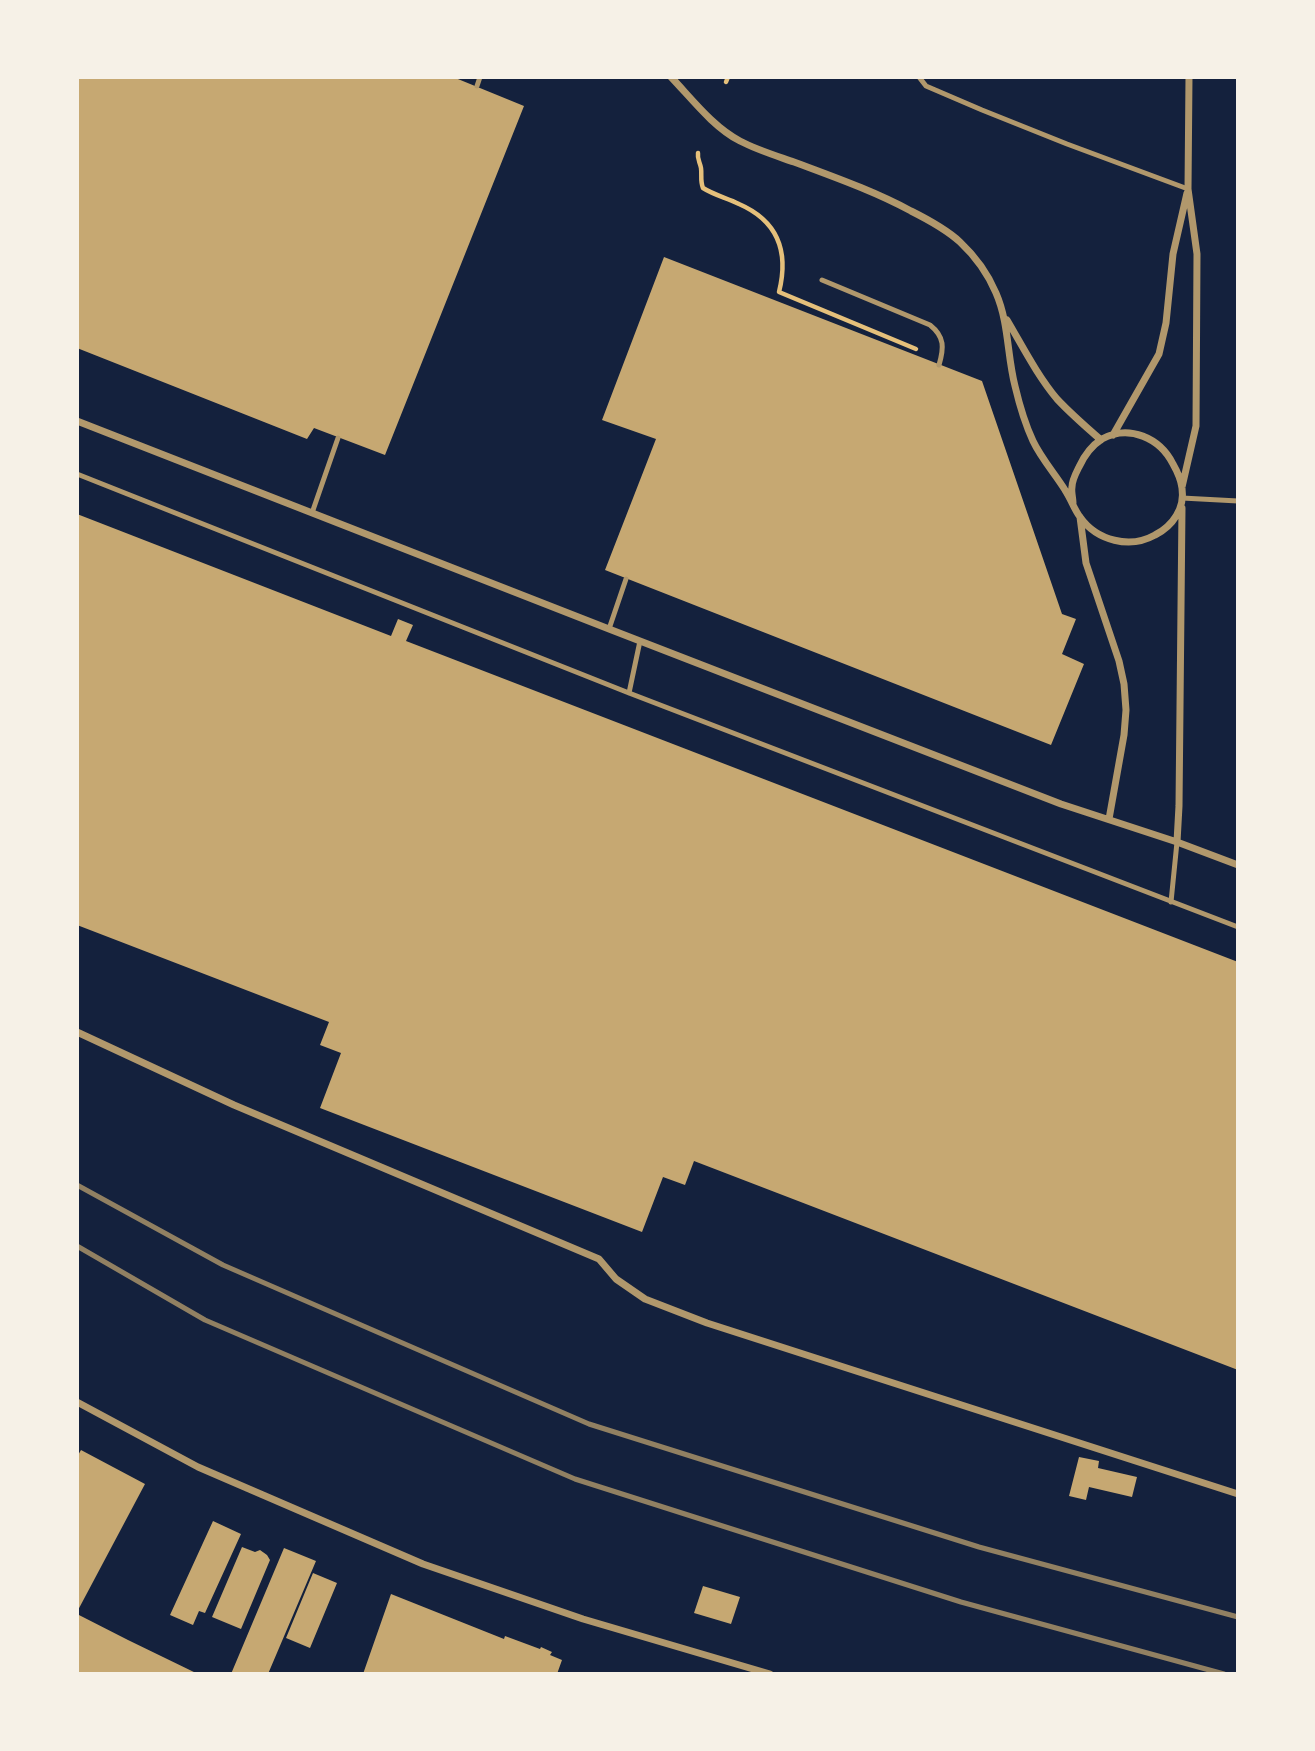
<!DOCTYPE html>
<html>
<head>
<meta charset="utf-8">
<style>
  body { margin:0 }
  #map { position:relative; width:1315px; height:1751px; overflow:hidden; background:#14213d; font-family:"Playfair Display",serif }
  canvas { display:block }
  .frame { position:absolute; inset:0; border:79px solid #f6f1e7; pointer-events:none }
</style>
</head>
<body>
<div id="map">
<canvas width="1315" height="1751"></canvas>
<div class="frame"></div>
</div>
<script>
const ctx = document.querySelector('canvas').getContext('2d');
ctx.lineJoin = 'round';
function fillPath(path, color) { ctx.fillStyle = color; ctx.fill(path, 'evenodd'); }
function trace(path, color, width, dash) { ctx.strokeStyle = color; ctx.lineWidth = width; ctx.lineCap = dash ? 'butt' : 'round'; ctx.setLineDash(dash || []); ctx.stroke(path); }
const building = new Path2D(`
  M77,77H453L524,106L385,455L314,428L307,439L77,348Z
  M664,257L982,381L1062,614L1076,619L1062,654L1084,664L1051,745L605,570L656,439L602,420Z
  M77,514L391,636L398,619L413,625L406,641L1238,962V1370L694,1161L685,1185L663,1177L642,1232L320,1108L341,1053L320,1045L329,1022L77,925Z
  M81,1450L145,1484L77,1612V1457Z
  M1079,1457L1099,1461L1098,1468L1137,1477L1132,1497L1089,1487L1086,1500L1069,1496Z
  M213,1521L241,1534L205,1613L199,1611L193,1625L170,1615Z
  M242,1547L255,1552L260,1550L267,1555L270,1560L241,1629L212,1617Z
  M284,1548L316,1561L268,1674H231Z
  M313,1573L337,1583L310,1648L286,1638Z
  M703,1586L740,1597L731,1624L694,1613Z
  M391,1594L504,1639L505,1636L540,1649L541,1647L552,1652L550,1655L562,1660L557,1674H363Z
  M77,1614L128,1640L198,1674H77Z`);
const path = new Path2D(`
  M726,82L728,77
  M698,153C697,159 700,162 701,168C702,175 700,181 703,188C714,195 727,198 739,204C778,221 789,252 779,292L916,349`);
const service = new Path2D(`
  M919,77L926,86L982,110L1067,144L1188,189
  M477,86L480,77
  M822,280L930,325C945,337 944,348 939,365
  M77,474L629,693L1238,927
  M1182,498L1238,501
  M312,513L338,438
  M609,629L626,579
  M629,693L640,641
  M1171,902L1177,842`);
const minor = new Path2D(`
  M671,77C692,99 713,127 740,141C757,150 777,156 794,162C834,177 874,191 911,211C929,220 946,229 960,242C976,257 988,274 996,293C1009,323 1007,355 1015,386C1019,403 1026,426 1033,441C1041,458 1055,474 1065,490C1071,499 1074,509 1080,517C1097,541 1130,549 1155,535C1173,526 1185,508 1182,488C1181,480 1177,471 1173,464C1160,438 1129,424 1102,439C1091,446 1084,456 1079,467C1076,473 1072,480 1072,487C1071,492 1073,498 1073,503
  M1007,320C1023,347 1037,375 1057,399C1071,414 1086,427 1101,440
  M77,421L609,629L1061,804L1177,842L1238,865
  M1113,435L1159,354L1166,323L1173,254L1187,193
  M1182,487L1196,426L1197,254L1188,189L1189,77
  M1080,517L1086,563L1119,661L1124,684L1126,710L1124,735L1109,819
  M1177,842L1179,806L1182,508
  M77,1032L234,1105L599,1259L616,1279L645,1299L707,1323L1238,1494
  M77,1402L198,1467L423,1564L583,1619L770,1674`);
const rail = new Path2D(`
  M77,1185L223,1265L589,1424L979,1547L1238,1617
  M77,1246L205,1320L575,1479L961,1602L1224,1674`);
fillPath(building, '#c6a872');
trace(path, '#e5c07b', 4.5);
trace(service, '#b1986c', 5);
trace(minor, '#b1986c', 7);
trace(rail, '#918062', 5);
</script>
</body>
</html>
